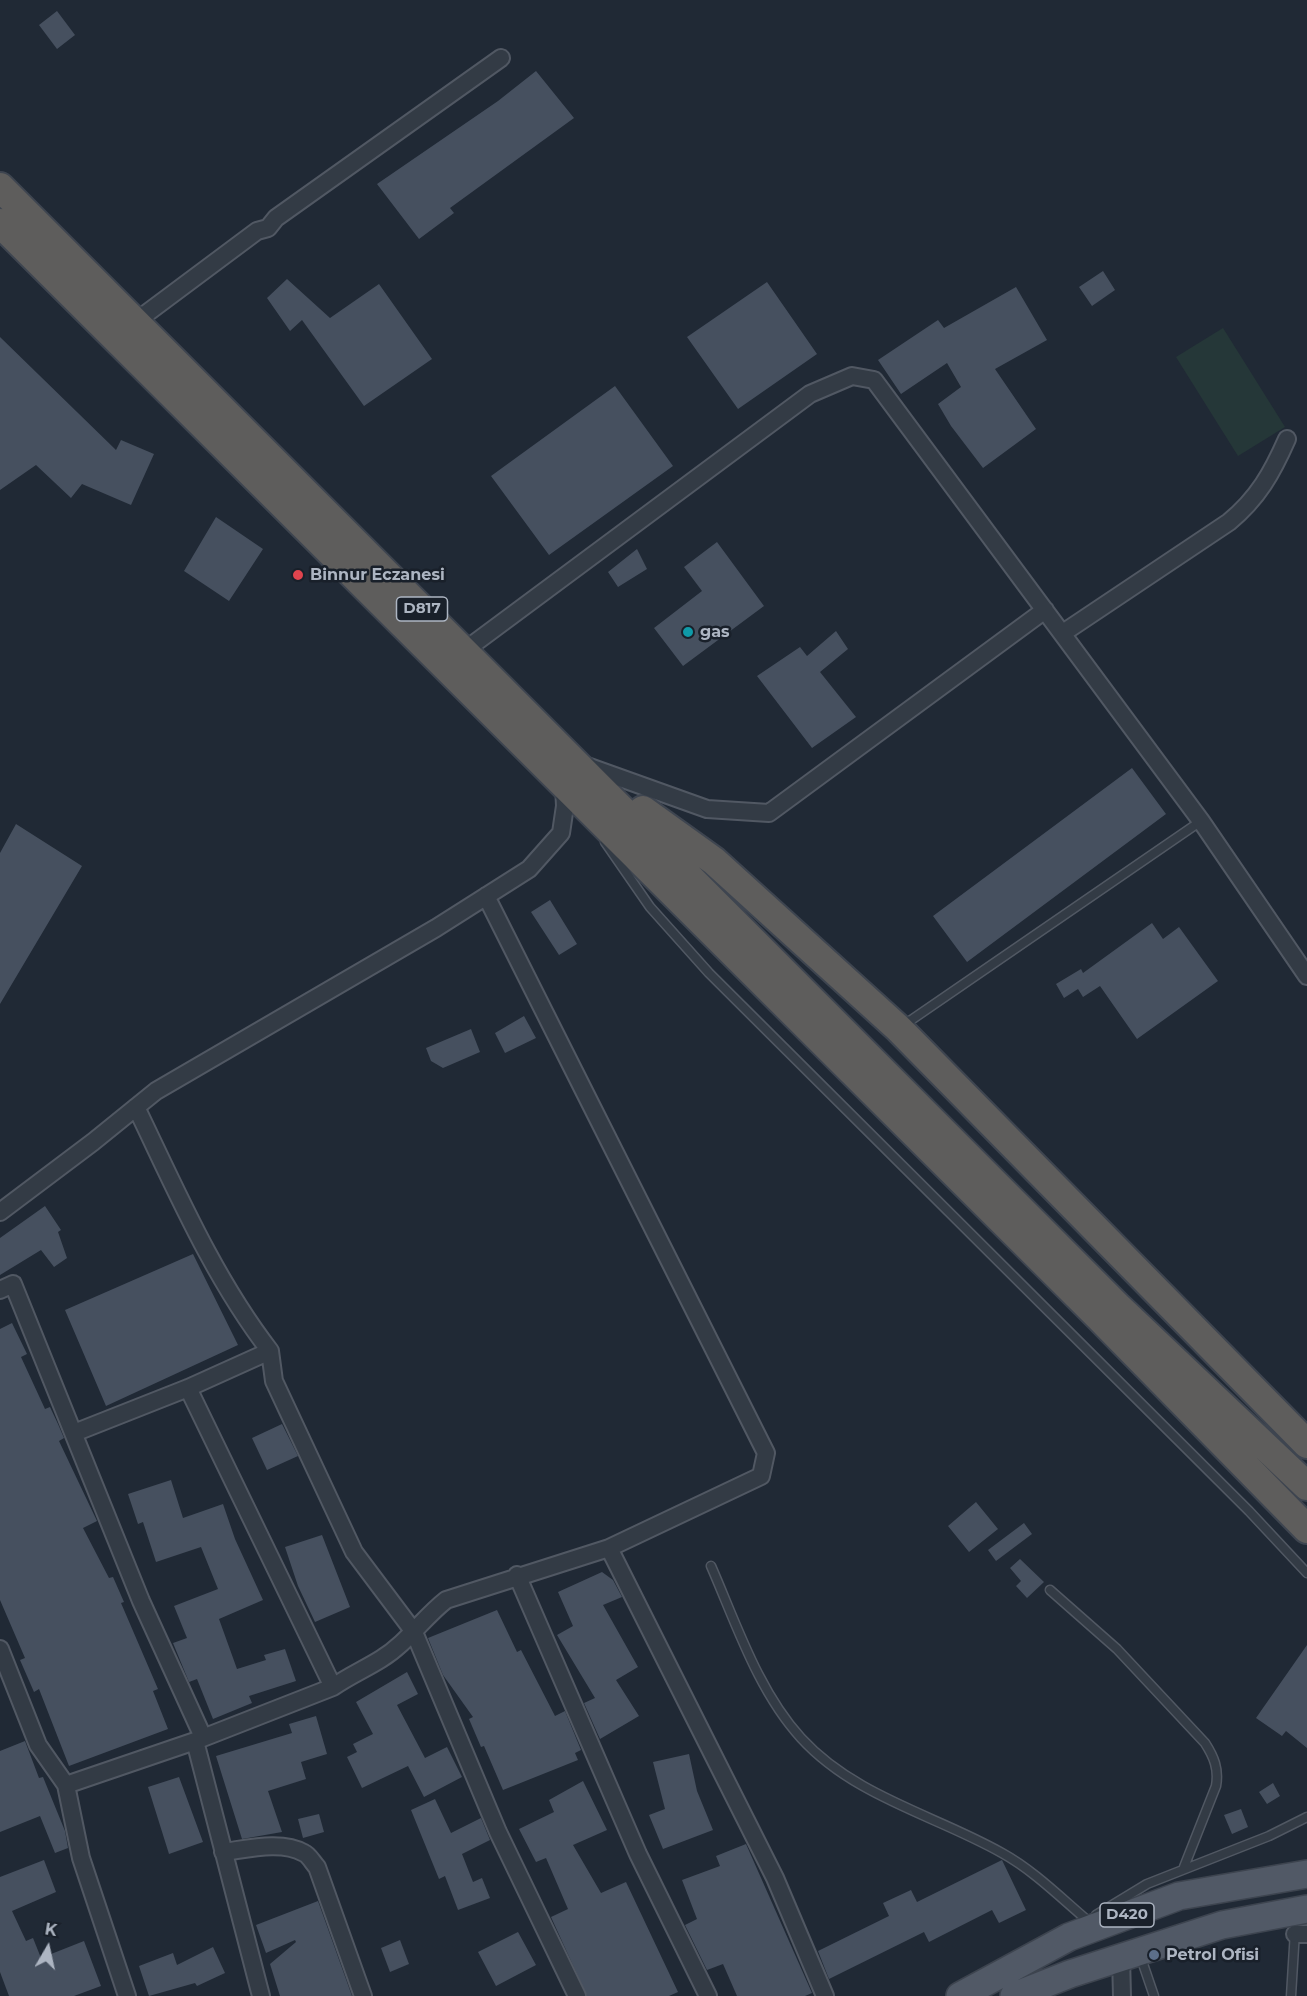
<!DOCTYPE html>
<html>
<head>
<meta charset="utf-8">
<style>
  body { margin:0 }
  #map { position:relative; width:1307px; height:1996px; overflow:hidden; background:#202935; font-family:Montserrat,sans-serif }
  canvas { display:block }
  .north { position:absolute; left:18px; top:1918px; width:60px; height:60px; -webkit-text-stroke:4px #19202a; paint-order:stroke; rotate:9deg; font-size:16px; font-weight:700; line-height:24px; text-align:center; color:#adb5c2 }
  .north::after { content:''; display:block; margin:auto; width:21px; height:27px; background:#adb5c2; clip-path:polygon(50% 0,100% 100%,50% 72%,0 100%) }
</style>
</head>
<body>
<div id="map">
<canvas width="1307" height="1996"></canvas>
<div class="north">K</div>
</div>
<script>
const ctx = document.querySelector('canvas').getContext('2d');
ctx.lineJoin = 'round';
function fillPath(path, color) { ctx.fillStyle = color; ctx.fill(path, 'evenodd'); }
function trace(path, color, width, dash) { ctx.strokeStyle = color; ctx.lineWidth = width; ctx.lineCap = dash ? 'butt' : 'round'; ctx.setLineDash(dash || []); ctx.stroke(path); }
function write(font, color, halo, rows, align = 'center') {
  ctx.font = font + ' Montserrat,sans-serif'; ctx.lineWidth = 5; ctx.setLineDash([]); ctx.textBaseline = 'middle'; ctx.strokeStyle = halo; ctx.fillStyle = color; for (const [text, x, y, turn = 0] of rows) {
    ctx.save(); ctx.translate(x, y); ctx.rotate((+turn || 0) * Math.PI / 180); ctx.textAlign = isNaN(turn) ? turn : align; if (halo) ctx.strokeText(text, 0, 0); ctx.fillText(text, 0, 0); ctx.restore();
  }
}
const green = new Path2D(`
  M1223,328L1285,427L1238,456L1176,357Z`);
const building = new Path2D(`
  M57,11L75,35L57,49L39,25Z
  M536,71L574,118L450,208L454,213L419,239L377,184L498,101Z
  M1103,271L1115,290L1092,306L1079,287Z
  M287,279L330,318L379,284L432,359L364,406L302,320L290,331L267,298Z
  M767,282L817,354L738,409L687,337Z
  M1016,287L1047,340L995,369L1036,429L983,468L951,426L938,404L961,387L947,363L901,394L878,360L938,320L944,328Z
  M0,337L116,450L121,440L154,454L131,505L82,484L71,498L36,465L0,490Z
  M615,386L673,466L549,555L491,476Z
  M216,517L263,549L229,601L184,571Z
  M717,542L764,606L683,666L654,628L702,591L684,567Z
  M637,549L647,569L618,587L608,572Z
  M836,631L848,649L820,672L856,717L812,748L757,676L800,647L807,656Z
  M1132,768L1166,814L967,962L933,916Z
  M16,824L82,866L0,1004V853Z
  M550,900L577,944L559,955L531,912Z
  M1152,923L1163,939L1179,927L1218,981L1137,1039L1100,986L1083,997L1078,989L1064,998L1056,984L1081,969L1083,973Z
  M524,1016L536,1038L505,1053L495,1033Z
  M471,1029L480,1052L443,1068L431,1061L426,1048Z
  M45,1206L61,1230L58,1232L67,1258L54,1267L41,1250L0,1275V1238Z
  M193,1254L238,1345L106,1406L65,1310Z
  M12,1323L27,1354L21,1357L45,1409L50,1407L58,1424L64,1438L59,1441L97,1521L83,1528L109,1578L113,1577L124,1602L121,1603L158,1689L153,1691L168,1729L69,1766L39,1689L34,1692L20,1660L25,1658L0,1600V1329Z
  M282,1424L298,1456L267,1470L252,1438Z
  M171,1480L183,1518L223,1504L235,1539L263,1600L219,1619L237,1669L266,1660L264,1655L285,1649L296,1681L249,1696L252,1703L213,1719L197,1679L189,1682L173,1643L187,1638L174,1606L218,1589L201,1547L156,1562L143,1522L138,1524L128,1494Z
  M976,1502L998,1529L969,1552L948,1526Z
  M1024,1523L1032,1534L996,1561L988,1550Z
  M322,1535L350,1607L315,1622L298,1586L285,1547Z
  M1020,1559L1044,1582L1027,1598L1016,1586L1021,1581L1010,1568Z
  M602,1572L613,1580L622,1597L603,1605L638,1667L616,1680L639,1716L600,1739L584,1703L595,1698L557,1635L573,1626L558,1592Z
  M497,1610L517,1652L521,1650L555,1716L565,1711L581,1750L575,1753L578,1760L503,1790L484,1746L481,1747L469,1719L473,1717L443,1675L428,1638Z
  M1307,1645V1748L1286,1731L1282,1736L1256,1718Z
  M407,1672L418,1694L397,1705L425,1758L447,1747L462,1777L424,1797L408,1766L362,1788L347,1757L357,1752L353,1744L373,1734L356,1702Z
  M316,1716L327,1754L301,1762L306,1779L268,1791L282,1832L242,1839L216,1756L292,1733L289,1724Z
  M25,1741L39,1778L43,1777L65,1831L68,1848L55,1853L40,1816L0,1832V1751Z
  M689,1754L697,1791L713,1830L663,1849L649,1815L665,1809L653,1762Z
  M179,1777L203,1842L169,1854L148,1787Z
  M583,1781L607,1830L573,1845L601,1893L626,1882L678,1992L669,1996H587L551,1917L568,1909L546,1858L536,1862L519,1829L554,1812L549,1800Z
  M1273,1783L1280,1796L1267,1804L1259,1792Z
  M435,1799L451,1833L481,1818L490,1840L462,1854L473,1882L482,1878L490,1898L458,1910L445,1876L439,1879L411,1810Z
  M1241,1809L1248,1827L1232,1834L1224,1815Z
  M319,1814L324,1832L303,1838L298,1819Z
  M746,1844L812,1993L805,1996H737L723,1964L707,1970L685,1925L697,1919L682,1880L720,1866L716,1856Z
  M44,1860L56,1892L12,1911L26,1941L33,1938L41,1958L84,1941L101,1986L74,1996H9L0,1972V1877Z
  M1002,1860L1026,1910L999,1923L992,1910L929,1942L924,1932L829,1979L818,1951L889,1916L883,1903L911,1890L917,1902Z
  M318,1901L352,1996H280L270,1964L296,1942L295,1940L266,1953L256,1925Z
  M518,1932L536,1965L496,1986L478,1952Z
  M400,1940L409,1964L390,1972L381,1948Z
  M213,1947L225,1973L197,1986L195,1983L149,1996L139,1966L173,1953L177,1965Z`);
const service = new Path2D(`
  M605,842L650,907L709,973L1249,1511L1307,1573
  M901,1027L1201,821
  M711,1566C736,1623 758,1691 801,1738C855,1797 935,1815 1002,1853C1033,1870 1060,1897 1087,1920
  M1050,1590L1117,1649L1205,1743C1214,1757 1219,1769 1216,1786L1184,1867
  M1096,1915L1147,1884L1269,1836L1307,1817
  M1140,1955L1154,1996
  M1291,1996L1295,1931`);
const minor = new Path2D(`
  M135,322L257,231L268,228L276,218L501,58
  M1063,633L1229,522C1258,498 1272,473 1287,439
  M464,651L810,394L852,376L874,380L1201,821L1307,976
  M584,765L707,809L769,813L1045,610
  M486,896L766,1453L761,1476L609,1548
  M136,1107C176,1190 213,1277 270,1351
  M0,1212L93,1142L156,1091L436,928L529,869L561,833L565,806L564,785
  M0,1290L13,1284L141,1601L203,1737
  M188,1388L333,1687
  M74,1433L188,1388L270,1351L274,1381L354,1552L414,1632L498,1832L577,1996
  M517,1575L638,1854L708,1996
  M0,1649L38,1745L66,1785L81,1858L127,1996
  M195,1741L261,1996
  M66,1785L195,1741L333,1687C349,1676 365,1669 381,1659C407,1643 423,1618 446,1600L609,1548L775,1878L825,1996
  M223,1852C247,1849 282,1840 304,1853C309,1855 313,1863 317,1867L363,1996
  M1295,1934H1307
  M1121,1957L1122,1996`);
const primary = new Path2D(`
  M960,1996L1069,1937L1179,1896L1307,1874
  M1014,1996L1070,1974L1222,1925L1307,1909`);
const trunk = new Path2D(`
  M0,187L1117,1306L1307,1486
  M0,223L1099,1317L1307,1529
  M643,810L714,861L899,1029L1307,1444`);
const markers = [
  [298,575,6,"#e0444e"],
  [688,632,6,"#0f9aa8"],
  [1154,1955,6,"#5c6f8a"]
];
const shields = [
  [422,609,51],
  [1127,1915,54]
];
const shieldNames = [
  ["D817",422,609],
  ["D420",1127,1915]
];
const poiNames = [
  ["Binnur Eczanesi",310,575],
  ["gas",700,632],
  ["Petrol Ofisi",1166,1955]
];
fillPath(green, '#253738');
fillPath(building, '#46505f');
trace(service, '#515863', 11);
trace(minor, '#515863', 20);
trace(primary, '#3d444f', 30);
trace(trunk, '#3e4550', 32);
trace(service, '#333b45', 8);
trace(minor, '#333b45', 16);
trace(primary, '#515966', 27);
trace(trunk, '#5e5d5c', 28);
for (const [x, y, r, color] of markers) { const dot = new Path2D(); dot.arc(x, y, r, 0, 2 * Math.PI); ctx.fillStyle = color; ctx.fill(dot); trace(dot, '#19202a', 2); }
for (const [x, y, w] of shields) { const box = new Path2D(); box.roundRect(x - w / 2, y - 12, w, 24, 4.5); ctx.fillStyle = '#19202a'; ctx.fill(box); trace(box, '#adb5c2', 1.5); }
write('bold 15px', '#adb5c2', null, shieldNames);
write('bold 16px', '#adb5c2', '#19202a', poiNames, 'left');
</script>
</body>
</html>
